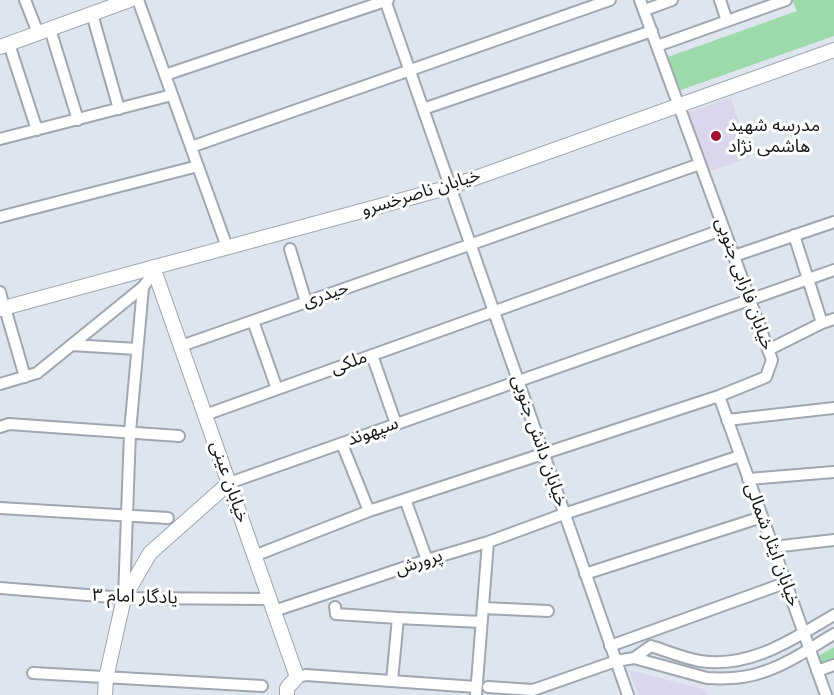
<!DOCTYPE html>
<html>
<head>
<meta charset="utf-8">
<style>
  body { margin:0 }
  canvas { display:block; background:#dee5ef }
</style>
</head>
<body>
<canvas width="834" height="695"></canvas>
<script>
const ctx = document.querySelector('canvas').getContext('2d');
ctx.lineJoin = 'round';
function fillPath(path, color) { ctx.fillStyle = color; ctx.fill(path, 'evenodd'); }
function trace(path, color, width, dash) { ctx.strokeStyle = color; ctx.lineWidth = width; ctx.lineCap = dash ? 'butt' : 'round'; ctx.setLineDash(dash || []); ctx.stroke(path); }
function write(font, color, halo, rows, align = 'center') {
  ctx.font = font + ' "Space Grotesk","Noto Sans Arabic",sans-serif'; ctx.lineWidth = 6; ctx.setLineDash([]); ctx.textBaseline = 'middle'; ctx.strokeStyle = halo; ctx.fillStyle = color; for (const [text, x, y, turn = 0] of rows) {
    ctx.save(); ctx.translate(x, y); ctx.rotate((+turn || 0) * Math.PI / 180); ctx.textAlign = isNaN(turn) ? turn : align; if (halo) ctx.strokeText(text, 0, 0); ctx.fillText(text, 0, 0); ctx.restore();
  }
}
const education = new Path2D(`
  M731,98L751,157L702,174L682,114Z
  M629,670L706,690L708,695H638Z`);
const green = new Path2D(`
  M792,0H834V36L678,91L668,57L797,11Z
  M834,647V663L814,670L811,660Z`);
const minor = new Path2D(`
  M25,0L38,33
  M138,0L227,247
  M385,0L628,695
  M720,0L727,21
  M645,10L672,0
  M92,14L119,109
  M50,29L78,120
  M9,44L37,130
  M657,46L786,0
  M165,75L388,0
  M423,109L652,31
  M0,139L172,95
  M191,147L610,0
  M0,217L198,166
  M794,235L822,323
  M290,249L306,302
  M734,256L834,222
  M0,292L4,308
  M7,315L25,377
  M253,321L277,389
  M71,345L137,349
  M181,346L700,164
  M768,350L822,323L834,319
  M372,355L396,424
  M0,384L37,373L143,287
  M719,396L826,695
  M205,415L724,229
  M727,420L834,408
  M0,427L9,424L179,436
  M342,444L369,511
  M748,479L834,472
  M229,483L834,270
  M405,499L427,560
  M0,508L168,518
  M773,547L834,540
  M254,556L369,511L719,396L766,377L772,360L640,0
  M585,574L762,517
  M0,588L124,598L270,599
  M124,598L130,432L143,287L155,271
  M335,607L336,614L398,618
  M483,608L548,611
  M274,611L427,560L488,542L564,514L740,456
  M610,646L785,583
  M634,658L651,646C667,651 683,658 700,661C750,669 793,639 834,615
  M817,671L834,665
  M33,673L262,686
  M297,677L306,675L476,687
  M392,681L398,618L481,622
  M488,687L533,690L616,661L634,658L707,678C724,679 747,678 763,672C788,664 812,647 834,634
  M476,695L488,542`);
const tertiary = new Path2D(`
  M0,47L130,0
  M153,267L297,677L287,688V695
  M0,309L450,187L834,50
  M105,695L106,678L124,598L150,553L229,483`);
const markers = [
  [716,136,6,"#a60d32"]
];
const poiNames = [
  ["مدرسه شهید",728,126],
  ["ه‍اشمی نژاد",728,147]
];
const streetNames = [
  ["خیابان ناصرخسرو",421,193,-17],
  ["خیابان فارابی جنوبی",744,284,70],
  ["حیدری",326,295,-19],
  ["ملکی",349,363,-20],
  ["سپهوند",373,432,-20],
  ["خیابان دانش جنوبی",539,441,71],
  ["خیابان عینی",229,482,71],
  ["خیابان ایثار شمالی",772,545,70],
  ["پرورش",419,563,-18],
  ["یادگار امام ۳",135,597,2]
];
fillPath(education, '#dcd6ec');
fillPath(green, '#9ddaab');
trace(minor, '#a0a7b1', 14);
trace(tertiary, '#a0a7b1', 16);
trace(minor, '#fff', 10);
trace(tertiary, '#fff', 14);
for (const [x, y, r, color] of markers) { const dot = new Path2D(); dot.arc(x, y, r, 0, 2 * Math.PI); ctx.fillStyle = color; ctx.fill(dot); trace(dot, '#fff', 2); }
write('18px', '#15171b', '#fff', poiNames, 'left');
write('18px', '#15171b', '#fff', streetNames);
</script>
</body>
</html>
